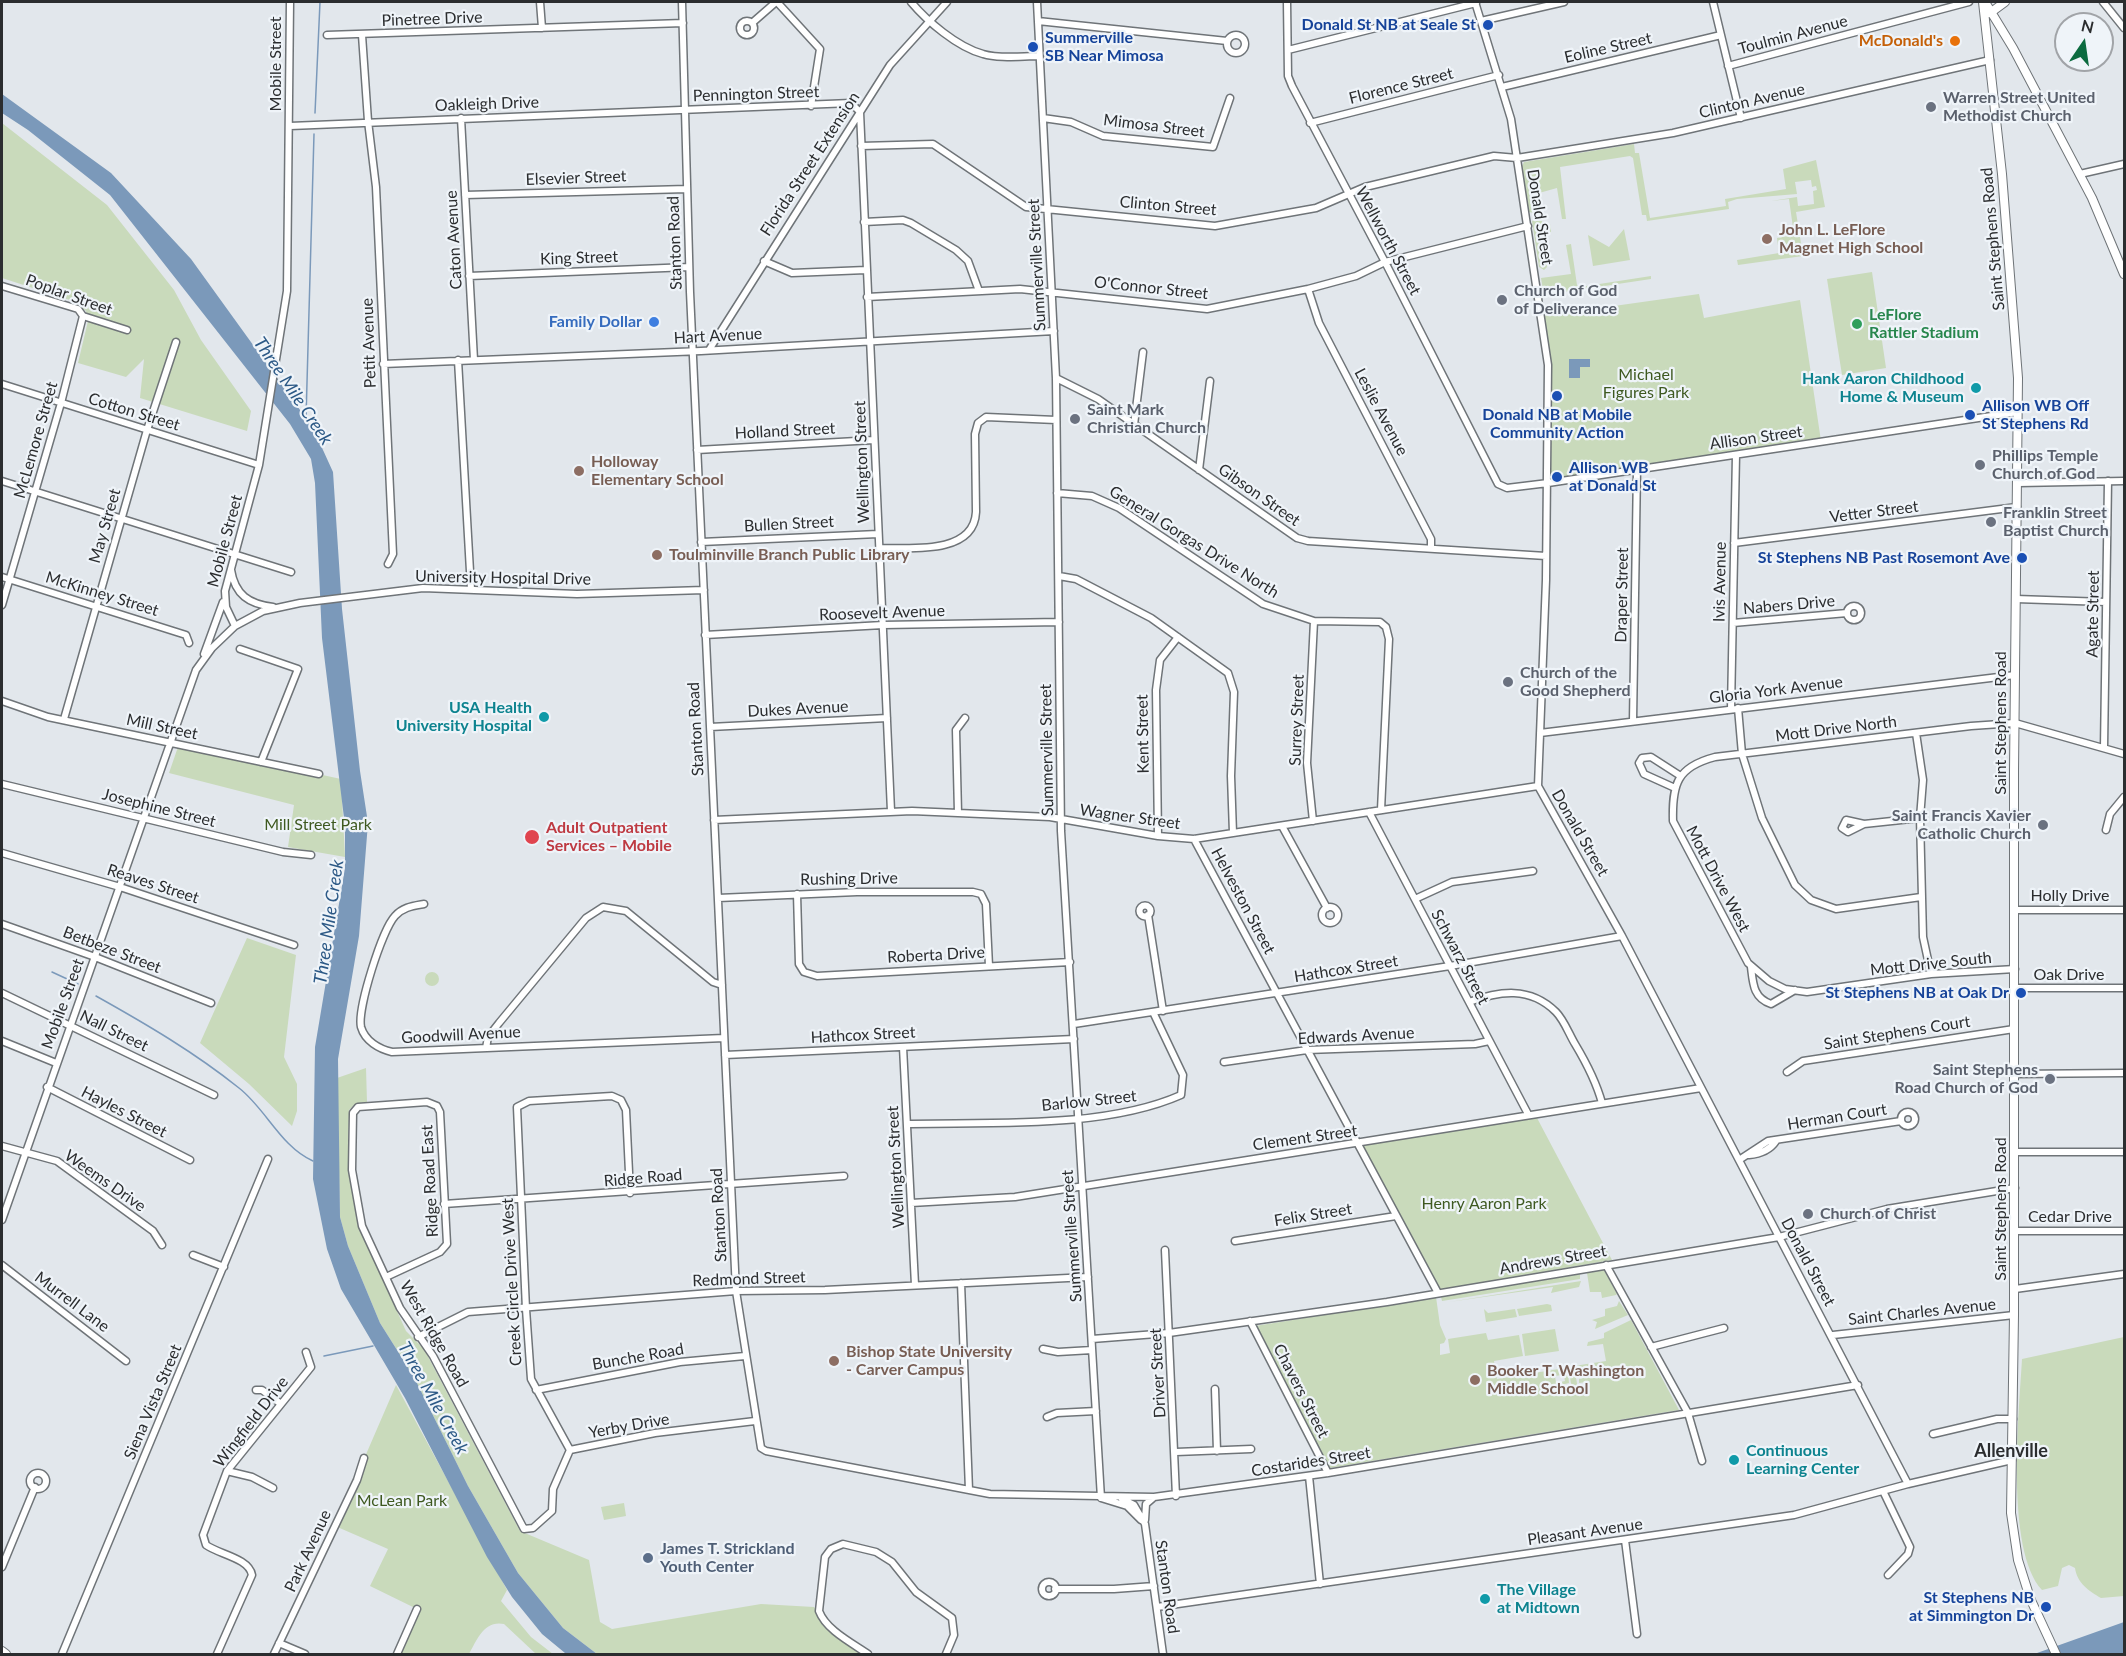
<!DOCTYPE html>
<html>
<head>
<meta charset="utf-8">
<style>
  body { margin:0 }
  #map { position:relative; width:2126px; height:1656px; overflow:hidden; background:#e2e7ec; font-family:Lato,sans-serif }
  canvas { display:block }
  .frame { position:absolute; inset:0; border:3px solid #2b2d2f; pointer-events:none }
  .north { position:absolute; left:2054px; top:12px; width:60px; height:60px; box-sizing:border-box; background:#eff4f9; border:2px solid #a1a4a8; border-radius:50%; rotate:13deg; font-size:16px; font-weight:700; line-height:24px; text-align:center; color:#2b2d2f }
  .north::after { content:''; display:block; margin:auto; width:21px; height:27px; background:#0c6b40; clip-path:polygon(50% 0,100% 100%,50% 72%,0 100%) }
</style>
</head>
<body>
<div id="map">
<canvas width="2126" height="1656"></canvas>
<div class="frame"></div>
<div class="north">N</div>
</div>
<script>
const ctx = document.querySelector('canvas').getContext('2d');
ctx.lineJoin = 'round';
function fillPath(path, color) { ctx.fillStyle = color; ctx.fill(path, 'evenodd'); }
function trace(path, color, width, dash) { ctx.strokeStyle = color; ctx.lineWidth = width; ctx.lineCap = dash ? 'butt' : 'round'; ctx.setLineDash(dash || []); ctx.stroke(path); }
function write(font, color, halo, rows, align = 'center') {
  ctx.font = font + ' Lato,sans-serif'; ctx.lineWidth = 4.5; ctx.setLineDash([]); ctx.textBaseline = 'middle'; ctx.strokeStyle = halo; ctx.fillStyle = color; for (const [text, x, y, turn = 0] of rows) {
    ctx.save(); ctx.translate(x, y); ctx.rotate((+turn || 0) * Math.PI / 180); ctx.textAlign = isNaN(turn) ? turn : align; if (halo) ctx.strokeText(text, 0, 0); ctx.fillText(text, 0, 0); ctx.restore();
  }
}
const green = new Path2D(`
  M2,123L107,205L174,290L201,340L251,411L247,431L140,398L144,359L126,377L78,363L88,321L86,311L73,301L2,278Z
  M1634,144L1635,153H1639L1650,218L1726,206L1725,199L1786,189L1783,169L1816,160L1825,207L1796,212L1803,256L1738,265L1737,260L1779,253L1777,238L1794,235L1789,199L1771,201L1797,197L1798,206L1814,204L1813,191L1817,190L1816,186L1812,187L1811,180L1795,182L1797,194L1737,199L1728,202L1729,209L1647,221L1646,215H1642L1633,158L1630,156L1560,167L1566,219H1562L1557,188L1539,193L1540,214L1529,212L1522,166L1524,162Z
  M1534,220L1542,221L1543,226L1550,224L1551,232L1540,234L1547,267L1544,270L1539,267L1532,221Z
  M1624,229L1630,260L1593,266L1588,235L1609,247Z
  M1571,244L1577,285L1580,287L1651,276V279L1544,295L1541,278L1571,274L1566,245Z
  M1872,272L1886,368L1842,375L1827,279Z
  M1699,294L1704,318L1800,300L1821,441L1550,481V365L1543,316Z
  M179,744L341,779L345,857L288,847L294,805L169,773Z
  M247,938L296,955L284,1057L297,1084V1111L292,1126L249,1084L200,1043Z
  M425 979a7 7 0 1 1 14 0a7 7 0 1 1-14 0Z
  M366,1068L367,1102L354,1105L349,1110L348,1170L358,1225L406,1331L424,1349L520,1531L589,1560L600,1622L612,1629L761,1604L814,1607L830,1631L863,1654H597L563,1628L518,1573L468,1486L414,1377L380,1323L348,1246L340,1217L337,1078Z
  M1536,1116L1612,1260L1439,1290L1361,1146Z
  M1604,1270L1617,1294L1616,1295L1602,1298L1601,1292H1590L1587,1273Z
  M1580,1274V1279L1442,1301L1441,1297Z
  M1581,1281L1579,1287L1551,1293L1553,1287L1449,1302Z
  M1436,1297L1440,1325L1446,1339L1444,1343L1440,1344V1355L1450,1353L1448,1339L1486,1333L1488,1340L1519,1335L1523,1356L1494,1361L1497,1379L1571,1367L1572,1369L1561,1371L1562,1375L1555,1376L1556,1383L1565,1381L1563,1372L1568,1373L1569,1383L1561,1385L1563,1392L1572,1390L1569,1371H1575L1578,1390L1588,1388L1586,1382L1579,1383V1379L1588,1377L1585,1367L1574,1369V1366L1606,1361L1603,1344L1587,1346L1588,1342L1604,1338V1333L1631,1320L1679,1410L1330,1468L1255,1326Z
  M1619,1301L1628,1315L1595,1329L1597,1322L1592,1320L1605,1316V1309L1617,1306Z
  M1547,1304L1551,1305L1552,1311L1519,1316L1517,1309Z
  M1484,1309L1488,1313L1515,1309L1517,1317L1486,1322Z
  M1555,1329L1559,1351L1525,1356L1522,1334Z
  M2124,1337V1596L2101,1598C2089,1591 2077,1583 2075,1568L2069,1565L2062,1568L2058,1586L2042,1590C2005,1550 2019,1413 2022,1359Z
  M396,1385L507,1590L501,1601L531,1637L553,1654H536L504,1624C484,1620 477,1640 469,1654H397L417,1609L370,1586L388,1549L335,1526Z
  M624,1503L626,1516L604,1520L601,1507Z`);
const water = new Path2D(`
  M2,94L111,173L191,259L313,428L333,472L342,609L360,771L368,823L359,936L338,1059L340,1217L348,1246L380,1323L414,1377L468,1486L518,1573L563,1628L597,1654L565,1653L542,1634L512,1597L487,1557L405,1398L341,1289L327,1249L313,1179L315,1047L345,868V826L322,638L315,483L311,459L290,424L110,195L28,130L2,113Z
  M1569,359H1590V367H1580V378H1569Z
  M2124,1622V1654H2033L2037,1653Z`);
const stream = new Path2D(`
  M315,113L320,2
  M306,418L314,134
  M52,972L78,984
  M96,996C146,1024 194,1052 239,1088C266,1109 281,1147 313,1161
  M324,1356L373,1346`);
const minor = new Path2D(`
  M540,2L542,28
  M682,2L690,292L736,1291L761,1448L766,1451L990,1494L1154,1497L1328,1473L1858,1385
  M777,2L820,49L811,106
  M911,2C927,21 957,47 983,54C999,59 1022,56 1039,56
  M1037,2L1056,378L1061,831L1101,1498
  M1287,2L1288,76L1292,86L1385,262L1498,484L1507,488L1548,483L2018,412
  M1475,2L1511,119L1548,365L1546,580L1538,786L1622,936L1908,1484
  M1713,2L1741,118
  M2103,2L2124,28
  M1038,21L1227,41
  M1481,21L1564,2
  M740 28a7 7 0 1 1 14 0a7 7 0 1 1-14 0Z
  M752,23L776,2
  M327,35L683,23
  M362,35L368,121L376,187L393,554L388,564
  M1227 44a9 9 0 1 1 18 0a9 9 0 1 1-18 0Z
  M1288,50L1476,3
  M1728,66L1969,2
  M1502,87L1721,35
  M461,118L474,360
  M1043,118L1071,122L1103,136L1213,147L1230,98
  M1310,123L1499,75
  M290,126L851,103L860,112L891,811
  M861,146L933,144L1026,207L1215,226L1316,208L1365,187L1494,156L1517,158L1673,133L1990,60
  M2080,174L2124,164
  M465,195L687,189
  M864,222L903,220L911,223L956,250L968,261L979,291
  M764,261L792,273L866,270
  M469,276L689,267
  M2,286L78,309L83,316L127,330
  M1308,289L1319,323L1431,539V547
  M867,297L1020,289L1207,309L1308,289L1356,276L1385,262L1528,226
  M709,350L890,65L947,2
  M458,360L471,589
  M383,364L701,351L1054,331
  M1056,378L1098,399L1297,538L1308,541L1546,556
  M2,384L259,465
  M1134,425L1143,352
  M697,450L874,440
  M1199,470L1210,381
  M2,481L291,572
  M2018,483L2124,481
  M1057,493L1092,496L1119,508L1263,604L1314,621L1380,622L1386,627L1389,639L1381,810
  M701,542L878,534
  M1734,543L2017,507
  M879,548C910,548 974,555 976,512L975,434L978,423L986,417L1056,420
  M231,570C235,595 249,604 273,607
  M1059,576L1076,579L1151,618L1228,673L1234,692L1231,776L1233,833
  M2,577L186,635L189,643
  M2016,599L2106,602
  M2,605L61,403L83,316
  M1847 613a7 7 0 1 1 14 0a7 7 0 1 1-14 0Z
  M1733,623L1847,613
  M235,626L226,607L225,591L259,465L287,291L290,2
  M705,635L883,625L1059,622
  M240,649L298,669L261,762
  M204,654L223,602
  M2,701L48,717L319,774
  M1738,708L1742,754L1762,818L1795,885L1811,900L1836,909L1921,897
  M1731,709L1736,455
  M64,719L147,430L176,342
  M1633,721L1637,469
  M710,727L887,718
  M1540,733L2015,675
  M1916,733L1923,780L1920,818L1923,937L1931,974
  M2104,748L2108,481
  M2,784L283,852L311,855
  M1675,788L1644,774L1639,763L1642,758L1651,757L1679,775
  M1369,812L1528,1114
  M958,813L956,730L965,718
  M714,820L912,811L1050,817L1158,836L1194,839L1538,786
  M1846,820L1864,824L1848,832L1842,828Z
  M1313,821L1307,763L1314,621
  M1864,824L1920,818
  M1282,826L1327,908
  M2106,830L2110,814L2124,797
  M1158,836L1156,690L1160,660L1178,637
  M1194,839L1438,1293
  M2,853L120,887L294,945
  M797,894L799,964L804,972L817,976L1070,962
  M718,898L857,892H973L981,894L986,904L989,966
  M1415,899L1452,882L1533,871
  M424,904C413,906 403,907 395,916C382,930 357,1009 361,1027C365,1041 379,1049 392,1052L724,1038
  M1139.5 911a5.5 5.5 0 1 1 11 0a5.5 5.5 0 1 1-11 0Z
  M1322 915a8 8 0 1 1 16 0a8 8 0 1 1-16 0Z
  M2015,910H2124
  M1148,915L1163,1011
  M2,924L95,957L211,1003
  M1751,967C1753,983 1753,998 1771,1004L1795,990
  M2015,969L1931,974L1807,992L1785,989L1769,981L1748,963L1673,821C1672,784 1677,767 1715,757L1971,726L2015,723L2124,754
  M2014,988H2124
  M2,993L214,1095
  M1469,1002C1499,991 1530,986 1556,1012C1564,1020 1569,1034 1575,1044C1587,1064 1596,1081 1602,1103
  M1074,1024L1450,966L1622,936
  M2,1041L56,1063
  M903,1047L915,1285
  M486,1048L488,1037L499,1023L586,918L603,907L626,911L713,982L722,985
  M725,1055L1074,1039
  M1224,1062L1307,1050L1475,1044L1489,1041
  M1787,1072L1803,1061L2014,1029
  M2015,1074L2124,1073
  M47,1087L190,1160
  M1901 1119a7 7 0 1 1 14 0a7 7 0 1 1-14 0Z
  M907,1124C991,1122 1104,1129 1181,1095L1183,1075L1153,1012
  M2,1146L57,1161L153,1231L162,1245
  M2015,1152H2124
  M1749,1155C1760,1154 1770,1150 1776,1141
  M1739,1160L1768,1141L1901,1121
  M911,1203L1015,1197L1701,1088
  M444,1204L844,1176
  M2,1220L196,670L212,648L235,626L263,611L300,603L423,588L577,594L704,590
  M2015,1231H2124
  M1235,1241L1396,1216
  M1165,1250L1176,1496
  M193,1255L224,1267
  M2,1265L126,1361
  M1606,1265L1688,1413L1702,1461
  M386,1277L440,1252L447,1244L440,1112L437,1106L427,1102L358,1107L353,1113L352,1170L362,1226L400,1308L433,1356L524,1529L533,1528L552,1511L553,1489L570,1450L655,1433L755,1421
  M961,1283L969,1490
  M2015,1289L2124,1274
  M1250,1321L1328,1473
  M1833,1335L2014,1315
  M418,1337L468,1312L736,1291L825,1290L1088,1277
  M1092,1339L1169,1333L1387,1302L1779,1237L1887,1209L2015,1188
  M1651,1347L1724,1328
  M1043,1349L1058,1352L1092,1350
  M1215,1389L1217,1451
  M256,1390H262L281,1404
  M536,1390L680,1362L745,1356
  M1047,1417L1057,1413L1096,1411
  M1933,1434L1997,1419H2013
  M570,1450L531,1379L526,1309L517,1107L529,1101L612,1096L621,1100L626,1110L630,1193
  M1176,1452L1251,1449
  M227,1471L252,1477L273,1488
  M30 1481a8 8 0 1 1 16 0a8 8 0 1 1-16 0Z
  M1309,1476L1320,1584
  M1883,1491L1910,1547L1908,1554L1888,1575
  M1101,1498L1127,1506L1141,1520
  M1122,1499L1134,1505L1145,1524L1163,1654
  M1145,1520L1146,1504L1153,1498
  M1625,1540L1637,1634
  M2,1567L35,1487
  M1042 1589a7 7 0 1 1 14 0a7 7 0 1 1-14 0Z
  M1055,1589H1114L1154,1586
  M1157,1607L1794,1515L1908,1484L2012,1460
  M279,1643L305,1654
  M62,1654L268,1159
  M217,1654L252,1575C249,1558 218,1554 206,1545L203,1535L227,1471L311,1367L306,1352
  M274,1654L357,1480L364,1458
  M397,1654L417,1609
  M868,1654C852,1643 826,1630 819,1611L825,1557L831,1549L843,1544L876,1552L892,1562L916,1592L952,1618L954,1635L946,1654`);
const major = new Path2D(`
  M1983,2L2002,174L2018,378L2014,771V1315L2011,1513L2018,1560L2030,1598L2056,1654
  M1985,2L2013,48L2092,198L2124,274
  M1990,13L2005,2
  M2,1651L6,1654`);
const markers = [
  [1488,25,6,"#1a4fb4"],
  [1955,41,6,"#e8710a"],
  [1033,47,6,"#1a4fb4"],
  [1931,107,6,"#6b7280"],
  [1767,239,6,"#8d6e63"],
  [1502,300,6,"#6b7280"],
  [654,322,6,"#3f7fe0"],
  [1857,324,6,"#2e9e5b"],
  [1976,388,6,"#0f9aa8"],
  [1557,396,6,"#1a4fb4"],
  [1970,415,6,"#1a4fb4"],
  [1075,419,6,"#6b7280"],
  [1980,465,6,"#6b7280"],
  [579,471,6,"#8d6e63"],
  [1557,477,6,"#1a4fb4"],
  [1991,522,6,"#6b7280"],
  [657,555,6,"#8d6e63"],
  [2022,558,6,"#1a4fb4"],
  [1508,682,6,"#6b7280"],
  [544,717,6,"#0f9aa8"],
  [2043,825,6,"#6b7280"],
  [532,837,8,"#e0444e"],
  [2021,993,6,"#1a4fb4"],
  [2050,1079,6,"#6b7280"],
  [1808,1214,6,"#6b7280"],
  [834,1361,6,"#8d6e63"],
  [1475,1380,6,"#8d6e63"],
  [1734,1460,6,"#0f9aa8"],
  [648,1558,6,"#5c6f8a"],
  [1485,1599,6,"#0f9aa8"],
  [2046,1607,6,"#1a4fb4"]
];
const streetNames = [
  ["Pinetree Drive",432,19,-2],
  ["Toulmin Avenue",1793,35,-15],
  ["Eoline Street",1608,48,-13],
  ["Mobile Street",276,64,-90],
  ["Florence Street",1401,86,-14],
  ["Pennington Street",756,94,-2],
  ["Clinton Avenue",1752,101,-13],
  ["Oakleigh Drive",487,104,-2],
  ["Mimosa Street",1154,126,7],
  ["Florida Street Extension",810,164,-57],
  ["Elsevier Street",576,178,-2],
  ["Clinton Street",1168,206,5],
  ["Donald Street",1540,217,81],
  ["Saint Stephens Road",1993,239,-95],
  ["Caton Avenue",454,240,-93],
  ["Wellworth Street",1388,241,62],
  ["Stanton Road",675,243,-92],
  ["King Street",579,258,-2],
  ["Summerville Street",1037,265,-93],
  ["O'Connor Street",1151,288,6],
  ["Poplar Street",69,295,20],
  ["Hart Avenue",718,336,-3],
  ["Petit Avenue",369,343,-92],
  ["Cotton Street",134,412,17],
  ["Leslie Avenue",1381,412,62],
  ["Holland Street",785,431,-3],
  ["Allison Street",1756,438,-8],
  ["McLemore Street",36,440,-74],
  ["Wellington Street",862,462,-92],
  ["Gibson Street",1259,495,35],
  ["Vetter Street",1874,512,-7],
  ["Bullen Street",789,524,-3],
  ["May Street",105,526,-74],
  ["Mobile Street",225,541,-75],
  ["General Gorgas Drive North",1194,542,32],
  ["University Hospital Drive",503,578,1],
  ["Ivis Avenue",1720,582,-89],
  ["McKinney Street",102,594,17],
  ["Draper Street",1622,595,-89],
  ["Nabers Drive",1789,605,-5],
  ["Roosevelt Avenue",882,613,-2],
  ["Agate Street",2093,614,-89],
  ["Gloria York Avenue",1776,690,-7],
  ["Dukes Avenue",798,709,-3],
  ["Surrey Street",1297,720,-88],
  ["Saint Stephens Road",2001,723,-90],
  ["Mill Street",162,727,12],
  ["Stanton Road",696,729,-93],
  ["Mott Drive North",1836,729,-7],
  ["Kent Street",1143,734,-91],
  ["Summerville Street",1047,750,-91],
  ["Josephine Street",159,808,14],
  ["Wagner Street",1130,817,8],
  ["Donald Street",1580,833,60],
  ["Rushing Drive",849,879,-1],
  ["Mott Drive West",1718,879,62],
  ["Reaves Street",153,884,18],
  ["Holly Drive",2070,896],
  ["Helveston Street",1243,901,62],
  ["Betbeze Street",112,950,21],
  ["Roberta Drive",936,955,-3],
  ["Schwarz Street",1460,957,62],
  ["Mott Drive South",1931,964,-6],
  ["Hathcox Street",1346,969,-9],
  ["Oak Drive",2069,975],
  ["Mobile Street",63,1004,-70],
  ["Nall Street",114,1031,26],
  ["Saint Stephens Court",1897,1033,-9],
  ["Goodwill Avenue",461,1035,-3],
  ["Hathcox Street",863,1035,-3],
  ["Edwards Avenue",1356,1036,-3],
  ["Barlow Street",1089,1101,-6],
  ["Hayles Street",124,1112,27],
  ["Herman Court",1837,1117,-9],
  ["Clement Street",1305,1138,-8],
  ["Wellington Street",896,1167,-93],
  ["Ridge Road",643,1178,-5],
  ["Weems Drive",105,1181,35],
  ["Ridge Road East",430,1181,-93],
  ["Saint Stephens Road",2001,1209,-90],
  ["Stanton Road",719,1215,-93],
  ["Felix Street",1313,1215,-9],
  ["Cedar Drive",2070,1217],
  ["Summerville Street",1072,1236,-94],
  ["Andrews Street",1553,1260,-10],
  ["Donald Street",1808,1262,62],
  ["Redmond Street",749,1279,-2],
  ["Creek Circle Drive West",512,1282,-93],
  ["Murrell Lane",72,1302,37],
  ["Saint Charles Avenue",1922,1312,-6],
  ["West Ridge Road",434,1334,60],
  ["Bunche Road",638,1357,-10],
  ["Driver Street",1158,1373,-93],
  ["Chavers Street",1301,1391,63],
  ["Siena Vista Street",153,1402,-67],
  ["Wingfield Drive",251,1422,-52],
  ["Yerby Drive",629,1426,-10],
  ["Costarides Street",1311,1462,-9],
  ["Pleasant Avenue",1585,1532,-8],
  ["Park Avenue",308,1551,-65],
  ["Stanton Road",1167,1587,82]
];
const transitNames = [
  ["Donald St NB at Seale St",1476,25],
  ["Summerville",1045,38,"left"],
  ["SB Near Mimosa",1045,56,"left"],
  ["Allison WB Off",1982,406,"left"],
  ["St Stephens Rd",1982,424,"left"],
  ["Donald NB at Mobile",1557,415,"center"],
  ["Community Action",1557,433,"center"],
  ["Allison WB",1569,468,"left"],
  ["at Donald St",1569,486,"left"],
  ["St Stephens NB Past Rosemont Ave",2010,558],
  ["St Stephens NB at Oak Dr",2009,993],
  ["St Stephens NB",2034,1598],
  ["at Simmington Dr",2034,1616]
];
const foodNames = [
  ["McDonald's",1943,41]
];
const worshipNames = [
  ["Warren Street United",1943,98],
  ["Methodist Church",1943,116],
  ["Church of God",1514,291],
  ["of Deliverance",1514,309],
  ["Saint Mark",1087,410],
  ["Christian Church",1087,428],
  ["Phillips Temple",1992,456],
  ["Church of God",1992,474],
  ["Franklin Street",2003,513],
  ["Baptist Church",2003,531],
  ["Church of the",1520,673],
  ["Good Shepherd",1520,691],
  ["Saint Francis Xavier",2031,816,"right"],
  ["Catholic Church",2031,834,"right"],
  ["Saint Stephens",2038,1070,"right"],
  ["Road Church of God",2038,1088,"right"],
  ["Church of Christ",1820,1214]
];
const educationNames = [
  ["John L. LeFlore",1779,230],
  ["Magnet High School",1779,248],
  ["Holloway",591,462],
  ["Elementary School",591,480],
  ["Toulminville Branch Public Library",669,555],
  ["Bishop State University",846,1352],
  ["- Carver Campus",846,1370],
  ["Booker T. Washington",1487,1371],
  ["Middle School",1487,1389]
];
const leisureNames = [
  ["LeFlore",1869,315],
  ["Rattler Stadium",1869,333]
];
const shopNames = [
  ["Family Dollar",642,322]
];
const parkNames = [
  ["Michael",1646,375],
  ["Figures Park",1646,393],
  ["Mill Street Park",318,825],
  ["Henry Aaron Park",1484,1204],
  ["McLean Park",402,1501]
];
const cultureNames = [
  ["Hank Aaron Childhood",1964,379],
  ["Home & Museum",1964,397],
  ["USA Health",532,708],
  ["University Hospital",532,726],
  ["Continuous",1746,1451,"left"],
  ["Learning Center",1746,1469,"left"],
  ["The Village",1497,1590,"left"],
  ["at Midtown",1497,1608,"left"]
];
const healthNames = [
  ["Adult Outpatient",546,828],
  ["Services – Mobile",546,846]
];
const serviceNames = [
  ["James T. Strickland",660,1549],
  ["Youth Center",660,1567]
];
const waterNames = [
  ["Three Mile Creek",293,391,56],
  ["Three Mile Creek",329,922,-82],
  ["Three Mile Creek",433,1398,61]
];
const neighbourhoodNames = [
  ["Allenville",2011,1451]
];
fillPath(green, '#c9dabb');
fillPath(water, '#7b99ba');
trace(stream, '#7b99ba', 1.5);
trace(minor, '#6f7478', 9);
trace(major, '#6f7478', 10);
trace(minor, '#fff', 6);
trace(major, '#fff', 8);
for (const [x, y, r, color] of markers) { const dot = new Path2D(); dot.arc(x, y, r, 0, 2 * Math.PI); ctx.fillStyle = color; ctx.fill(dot); trace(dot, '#eff4f9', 2); }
write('16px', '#2b2d2f', '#eff4f9', streetNames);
write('bold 16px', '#164399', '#eff4f9', transitNames, 'right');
write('bold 16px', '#c56008', '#eff4f9', foodNames, 'right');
write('bold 16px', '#5b616d', '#eff4f9', worshipNames, 'left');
write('bold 16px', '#785e54', '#eff4f9', educationNames, 'left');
write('bold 16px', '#27864d', '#eff4f9', leisureNames, 'left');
write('bold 16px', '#366cbe', '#eff4f9', shopNames, 'right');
write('16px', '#3e5920', '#eff4f9', parkNames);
write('bold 16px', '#0d838f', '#eff4f9', cultureNames, 'right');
write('bold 16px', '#be3a42', '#eff4f9', healthNames, 'left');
write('bold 16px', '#4e5e75', '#eff4f9', serviceNames, 'left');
write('italic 18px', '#2c5986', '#eff4f9', waterNames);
write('bold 18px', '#2b2d2f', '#eff4f9', neighbourhoodNames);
</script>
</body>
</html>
